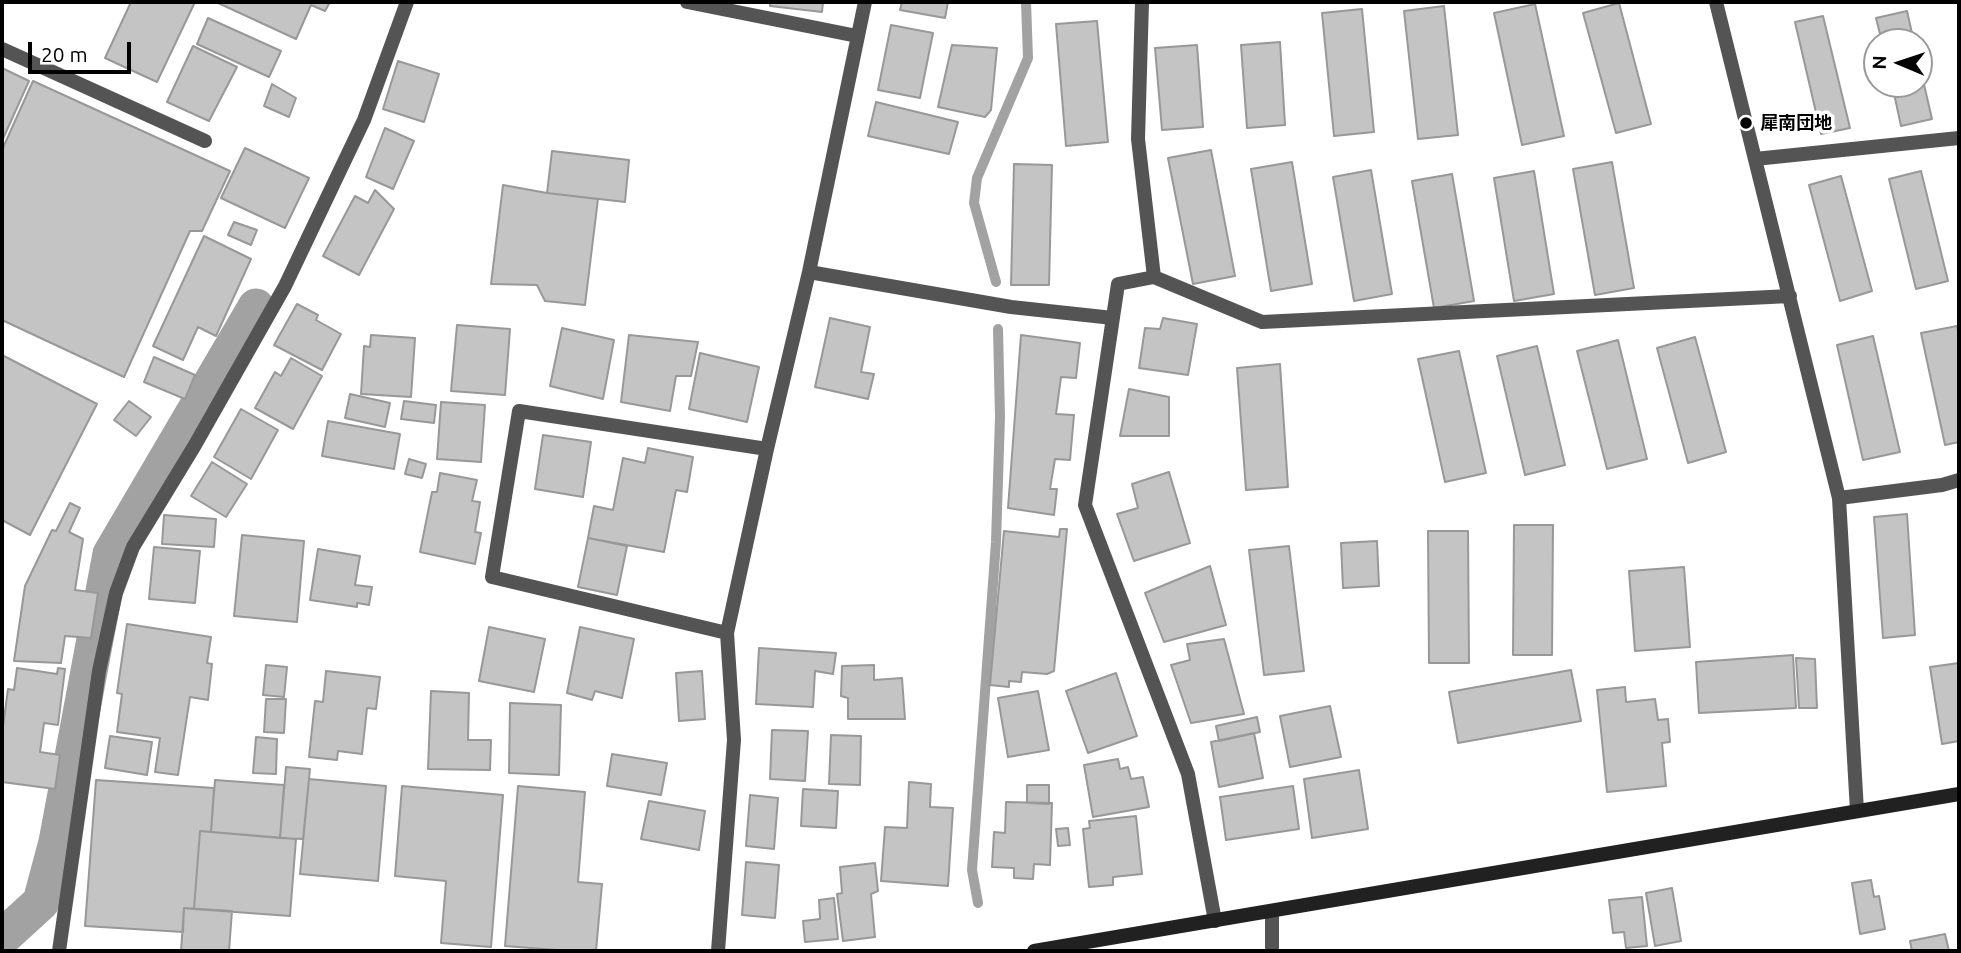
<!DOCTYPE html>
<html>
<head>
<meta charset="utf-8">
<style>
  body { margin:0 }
  #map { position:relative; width:1961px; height:953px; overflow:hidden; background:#fff; font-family:Ubuntu,sans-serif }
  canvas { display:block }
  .frame { position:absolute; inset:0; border:4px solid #000; pointer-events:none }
  .north { position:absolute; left:1863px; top:28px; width:70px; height:70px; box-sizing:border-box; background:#fff; border:2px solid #999; border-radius:50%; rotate:272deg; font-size:19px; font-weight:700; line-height:28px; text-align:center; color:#000 }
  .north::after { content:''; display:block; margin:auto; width:24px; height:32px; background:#000; clip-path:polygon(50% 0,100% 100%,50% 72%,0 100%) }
  .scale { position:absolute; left:28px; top:42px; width:103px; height:32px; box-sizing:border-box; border:4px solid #000; border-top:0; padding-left:9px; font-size:21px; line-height:24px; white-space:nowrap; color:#000; -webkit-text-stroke:5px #fff; paint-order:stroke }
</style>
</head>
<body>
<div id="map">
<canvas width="1961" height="953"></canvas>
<div class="frame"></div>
<div class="north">N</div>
<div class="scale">20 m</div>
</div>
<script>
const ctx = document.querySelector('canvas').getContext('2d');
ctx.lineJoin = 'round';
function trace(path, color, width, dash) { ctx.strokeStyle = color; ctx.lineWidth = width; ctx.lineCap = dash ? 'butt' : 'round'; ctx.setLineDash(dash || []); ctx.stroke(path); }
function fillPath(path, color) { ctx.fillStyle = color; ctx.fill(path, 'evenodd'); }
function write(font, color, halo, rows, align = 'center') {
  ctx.font = font + ' Ubuntu,"Noto Sans JP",sans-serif'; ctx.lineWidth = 7; ctx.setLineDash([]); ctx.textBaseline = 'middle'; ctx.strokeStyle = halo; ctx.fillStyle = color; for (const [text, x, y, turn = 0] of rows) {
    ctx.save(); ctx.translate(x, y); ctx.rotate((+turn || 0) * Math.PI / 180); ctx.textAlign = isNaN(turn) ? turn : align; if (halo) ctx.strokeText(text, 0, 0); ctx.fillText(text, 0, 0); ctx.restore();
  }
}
const stream = new Path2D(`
  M996,282L974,203L977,178L1028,58L1026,2
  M978,903L972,870L996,542L1000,417L998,329`);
const canal = new Path2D(`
  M2,934H6L41,902L57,842L111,554L256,307`);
const building = new Path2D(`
  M131,2H195L157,82L105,58Z
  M216,2H330L325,11L311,5L296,39Z
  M770,2H823L822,12L770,6Z
  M902,2H948L945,18L900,10Z
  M1619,3L1651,124L1616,133L1583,13Z
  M1535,4L1564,136L1522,145L1494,13Z
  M1444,6L1458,135L1418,139L1404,11Z
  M1362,9L1374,132L1334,136L1322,13Z
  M1907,11L1914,42H1882L1876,18Z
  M1823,16L1850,128L1821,134L1795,22Z
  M208,18L281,51L269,77L197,44Z
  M1097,21L1108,142L1066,146L1056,24Z
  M891,25L933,33L920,98L878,90Z
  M1280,42L1285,125L1247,128L1241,45Z
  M952,45L997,48L991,110L985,117L938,107Z
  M1197,45L1203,127L1162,130L1155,48Z
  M193,46L237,67L209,121L167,102Z
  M398,61L439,74L424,122L383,109Z
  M1919,63L1932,119L1901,126L1892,84H1919Z
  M2,68L29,81L2,141Z
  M33,81L230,171L202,231H190L124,377L2,320V150Z
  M272,84L296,98L289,117L264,106Z
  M876,102L958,122L949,154L868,136Z
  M385,128L414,141L393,189L366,177Z
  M245,148L309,178L285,228L221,198Z
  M1211,150L1235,276L1193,284L1168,158Z
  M552,151L629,160L625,202L547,193Z
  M1292,162L1312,284L1271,291L1251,169Z
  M1612,162L1634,288L1595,295L1573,169Z
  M1014,164L1052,165L1049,285H1011Z
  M1371,170L1392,294L1354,301L1333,177Z
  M1534,171L1554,294L1514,301L1494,178Z
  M1921,171L1948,281L1916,289L1889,179Z
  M1452,174L1474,301L1434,308L1412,181Z
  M1841,176L1872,291L1840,301L1809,185Z
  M503,185L547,193L598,199L585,305L545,301L537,285L491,284Z
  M375,190L394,209L359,275L323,256L355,196L368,203Z
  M234,222L257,230L251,245L228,235Z
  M204,236L251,259L216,336L198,327L183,360L153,346Z
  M297,304L318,315L316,320L341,334L322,370L274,345Z
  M830,318L870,327L861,372L874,374L868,399L815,387Z
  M1163,318L1197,324L1188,375L1139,368L1145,328L1160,329Z
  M457,325L510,329L505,395L451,391Z
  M1957,326L1959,334V442L1945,445L1921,333Z
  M562,328L614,340L603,399L550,386Z
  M371,335L415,338L411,397L361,394L364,346L370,347Z
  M629,335L698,342L691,376H676L670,411L621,402Z
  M1021,335L1080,343L1076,378L1061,377L1056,414L1074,415L1070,460L1055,459L1050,489H1057L1054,515L1008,508Z
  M1873,336L1900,452L1863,460L1837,345Z
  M1695,337L1726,452L1688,463L1657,348Z
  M1618,340L1647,459L1607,469L1577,351Z
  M1537,346L1565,465L1525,475L1497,356Z
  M1459,351L1486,473L1445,482L1418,359Z
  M700,353L759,367L747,422L689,409Z
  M2,355L97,404L30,535L2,520Z
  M154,357L195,375L185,399L144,382Z
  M291,358L322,376L293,429L255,408L275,372L281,376Z
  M1280,364L1288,487L1246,490L1237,368Z
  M1129,389L1169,397V436H1120Z
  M350,394L390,403L385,427L345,418Z
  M129,401L151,417L136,436L114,420Z
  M404,401L436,405L434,423L401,419Z
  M441,402L485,405L481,462L437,459Z
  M241,409L278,430L251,479L214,457Z
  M328,421L400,434L394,469L322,456Z
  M543,435L591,442L583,497L535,489Z
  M648,448L693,457L687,492L676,490L664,552L588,538L594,506L613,510L623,458L645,463Z
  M409,459L426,464L422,478L405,474Z
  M212,462L247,484L226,517L191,496Z
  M1169,472L1190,543L1134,561L1117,514L1138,508L1132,484Z
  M440,473L477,480L472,501L480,502L475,532L481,533L475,564L420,552L432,492H437Z
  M70,503L80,508L69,532L83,539L75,590L98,593L91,638L65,636L61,663L14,661L25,586L52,530L56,531Z
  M1907,514L1915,635L1883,638L1874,517Z
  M164,515L216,519L214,547L162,544Z
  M1514,525H1553L1552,655H1513Z
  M1060,529H1067L1054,671L1047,674L1022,672L1021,682L1009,681V687L990,685L1004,531L1059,537Z
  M1428,531H1468L1469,663H1429Z
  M242,535L304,541L297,622L234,616Z
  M588,538L627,546L617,595L578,587Z
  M1377,541L1379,586L1343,588L1341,543Z
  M1289,546L1304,671L1264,675L1249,550Z
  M154,547L200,551L195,603L149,599Z
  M318,549L360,556L355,585L372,587L369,605L357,603V607L310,600Z
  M1210,566L1226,625L1164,642L1145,593Z
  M1684,567L1690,647L1635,651L1629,571Z
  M127,624L211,637L207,663L212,664L208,700L190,697L178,775L155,772L160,738L117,732L122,694L117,693Z
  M489,627L545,639L534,692L479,681Z
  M580,627L634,639L622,698L595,691L592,700L567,693Z
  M1224,639L1244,714L1191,723L1171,665L1190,660L1187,644Z
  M759,648L836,653L833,674L815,671L813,707L756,704Z
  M1793,655L1796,708L1699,713L1696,662Z
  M1796,658L1815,659L1817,708H1799Z
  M1959,663V741L1942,744L1930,667Z
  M266,665L287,667L284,697L263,695Z
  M874,665V680L902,678L905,719H848V698L841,696L842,666Z
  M17,668L57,674L58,668L65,669L58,725L44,723L40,752L60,755L55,789L2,782V734L8,689L14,690Z
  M1571,670L1581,721L1458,743L1449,692Z
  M326,671L380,677L376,709L367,708L362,754L338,751L337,760L309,757L315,701L323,702Z
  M702,671L705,719L679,721L676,673Z
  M1116,673L1137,736L1088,753L1066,691Z
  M1625,687L1626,702L1655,699L1658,720L1668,719L1670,742L1662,743L1666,786L1607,792L1597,690Z
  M431,691L469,693L468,740H491L490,770L428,769Z
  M1038,691L1049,750L1008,757L998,698Z
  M266,699H286L284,733L264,732Z
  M510,703L561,705L559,775L509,773Z
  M1330,706L1341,757L1290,767L1280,716Z
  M1257,717L1260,732L1219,741L1216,726Z
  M772,730L808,731L805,781L770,779Z
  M1254,733L1263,778L1219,787L1211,742Z
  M831,735L861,736L860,785L829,784Z
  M110,736L152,742L147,775L105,768Z
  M256,737L277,739L276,774L253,773Z
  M612,754L667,763L661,795L607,786Z
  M1118,759L1120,769L1128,767L1131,779L1143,777L1149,807L1093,817L1084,765Z
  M286,767L310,769L303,839L280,838Z
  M1359,770L1368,829L1312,838L1304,779Z
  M309,779L386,786L378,881L300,874Z
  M96,780L214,788L211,832L200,831L194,909L184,908L183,932L85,926Z
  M215,780L284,785L280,838L211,832Z
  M909,782L931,784L930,807L953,808L948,886L881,881L885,827L907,828Z
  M1027,785H1049V804L1027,803Z
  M402,786L503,795L491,947L441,943L446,881L395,876Z
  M518,786L585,792L578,882L602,884L596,951H569L505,946Z
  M1293,786L1299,829L1226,840L1220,797Z
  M803,789L838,791L836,828L801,826Z
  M750,795L778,798L774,849L746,846Z
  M649,801L705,811L699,850L641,839Z
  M1006,802L1052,803L1050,865L1034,864L1033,879L1014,878V868L992,867L994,832L1005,833Z
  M1136,816L1142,874L1113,877V885L1089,887L1083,829L1090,828L1089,821Z
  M1068,828L1070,845L1058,846L1056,829Z
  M200,831L296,839L290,916L194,909Z
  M746,862L779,865L775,918L742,915Z
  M875,863L878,891L871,894L875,937L843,941L837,894L842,893L840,867Z
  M1871,880L1874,897L1879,896L1885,929L1860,934L1852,883Z
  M1672,888L1681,941L1655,946L1646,893Z
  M1642,897L1647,946L1626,948L1624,932L1613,933L1609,900Z
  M834,898L838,939L805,942L803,921L820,919L819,900Z
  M184,908L232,911L229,951H181Z
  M1945,934L1949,951H1912L1910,941Z`);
const street = new Path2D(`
  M687,2L857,36
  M1142,2L1138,139L1154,277L1262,322L1790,296
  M1716,2L1839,498L1857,811
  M2,49L205,141
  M1755,159L1959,138
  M809,272L1011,307L1113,318
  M1154,277L1118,284L1085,505L1188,774L1215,921
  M1839,498L1942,485L1959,480
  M727,633L492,577L519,411L767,449
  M59,951L99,671L116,593L133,547L195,445L285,286L364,120L407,2
  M718,951L734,740L727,633L767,449L809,272L865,2
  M1272,951V911`);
const secondary = new Path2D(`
  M1034,951L1959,794`);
const markers = [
  [1746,123,7,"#000"]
];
const poiNames = [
  ["犀南団地",1760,123]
];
trace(stream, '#a2a2a2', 10);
trace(canal, '#a2a2a2', 37);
fillPath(building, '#c4c4c4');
trace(building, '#989898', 2);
trace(street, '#545454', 14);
trace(secondary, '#212121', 14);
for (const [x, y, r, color] of markers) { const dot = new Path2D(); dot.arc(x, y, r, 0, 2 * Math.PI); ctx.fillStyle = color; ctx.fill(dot); trace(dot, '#fff', 2.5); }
write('bold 18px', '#000', '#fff', poiNames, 'left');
</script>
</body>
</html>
